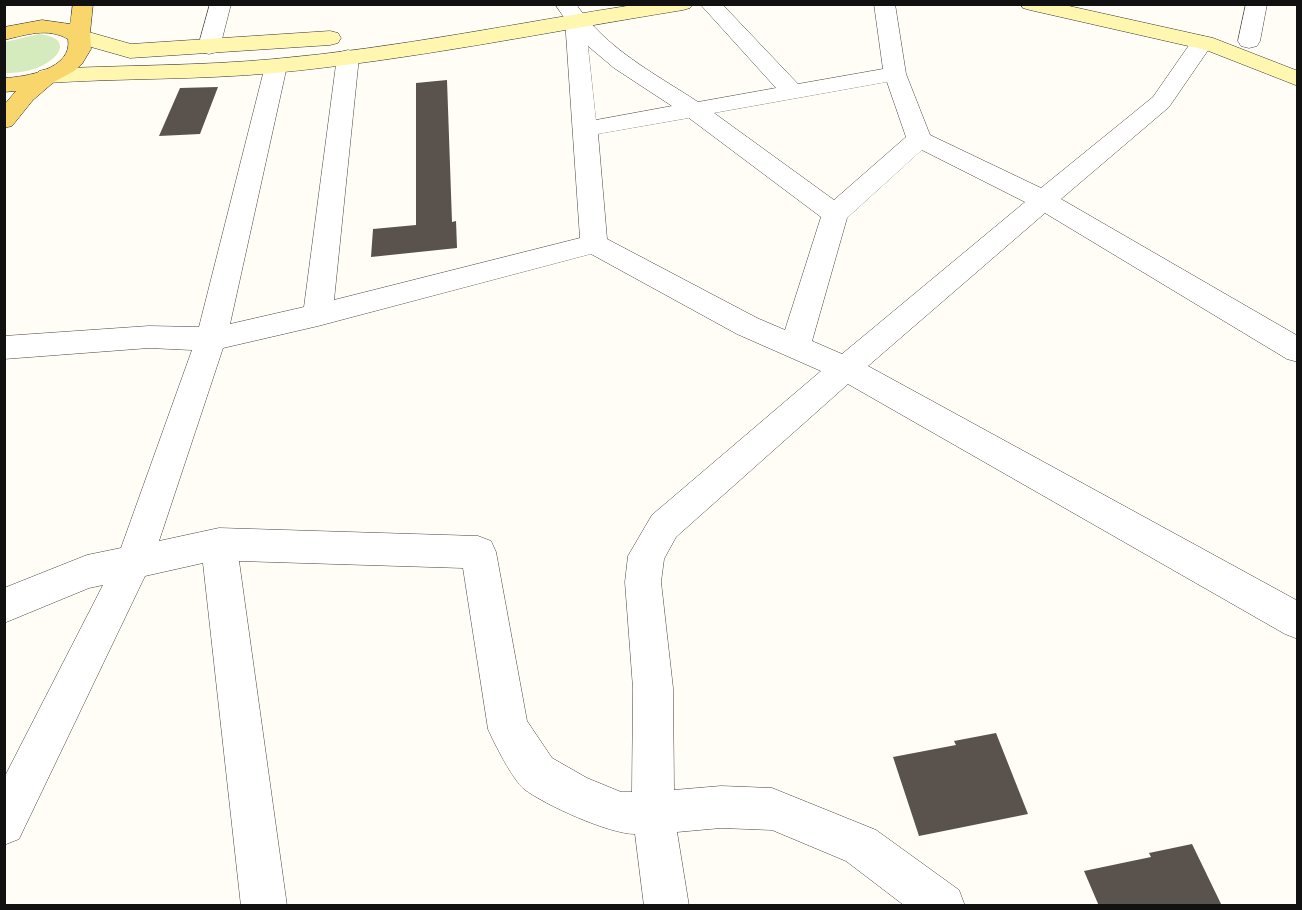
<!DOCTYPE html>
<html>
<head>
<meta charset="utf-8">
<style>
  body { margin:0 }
  #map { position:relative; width:1302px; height:910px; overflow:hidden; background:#fffdf5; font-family:Bitter,serif }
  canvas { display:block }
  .frame { position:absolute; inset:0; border:6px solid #111; pointer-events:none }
</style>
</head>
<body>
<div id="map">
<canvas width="1302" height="910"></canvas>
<div class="frame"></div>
</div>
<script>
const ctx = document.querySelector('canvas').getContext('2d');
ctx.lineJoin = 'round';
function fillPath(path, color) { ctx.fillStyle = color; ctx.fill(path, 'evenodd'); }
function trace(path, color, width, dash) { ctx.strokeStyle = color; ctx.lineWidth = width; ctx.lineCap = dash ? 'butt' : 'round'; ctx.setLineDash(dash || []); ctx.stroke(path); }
const green = new Path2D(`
  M39,34C73,38 61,58 37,68C26,72 16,73 5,73V42Z`);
const building = new Path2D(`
  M447,80L452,222L456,221L457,248L371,257L373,229L416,225V83Z
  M218,87L200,134L159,136L180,88Z
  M996,733L1028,814L919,836L893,757L956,745L954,741Z
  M1192,844L1222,906H1099L1084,871L1151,857L1149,853Z`);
const street = new Path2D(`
  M210,4H231L220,47L217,52L209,54L201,52L198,47Z
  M555,4H576C606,49 654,73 698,102L776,88L700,4H722L798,84L883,69L874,4H895L906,74L930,135L1041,188L1153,97L1194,38L1202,36L1210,38L1213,43L1169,107L1061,199L1298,336V362L1287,359L1045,213L868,366L1298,601V639L1285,634L848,384L676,537L664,559L661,582L673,688L674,790L721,786L772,788L876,830L959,890L965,906H905L846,861L772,830L721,828L677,832L689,906H644L635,834C609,834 545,805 524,789C513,780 494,743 488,729L463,568L239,561L287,906H241L203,563L145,576L19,839L4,845V778L103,585L89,588L4,623V588L87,555L121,548L192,350L149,348L4,359V336L149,326L199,327L265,66L268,61L276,59L284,61L287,66L230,324L304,307L337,57L340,52L348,50L356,52L359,57L334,300L580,238L565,19ZM588,46L614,68L672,106L596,120ZM887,82L906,137L834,200L714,113ZM689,118L821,217L785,330L757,318L607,239L598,134ZM922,150L1025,202L842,354L812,341L847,218ZM591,254L737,334L821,371L652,515L628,556L625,582L633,688L632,792H621L587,778L552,758L527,721L496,552L491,541L478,536L219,528L159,541L223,348L318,326Z
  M1246,4H1267L1260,41L1257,46L1249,48L1241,46L1238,41Z`);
const secondary = new Path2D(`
  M639,4H693L690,8L683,10C547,32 411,60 274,73C198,80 123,78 47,83L39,81L36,76L39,71L47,69C123,65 199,66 274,59C397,48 518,23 639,4Z
  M1020,4H1060L1213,38L1298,71V86L1206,50L1030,10L1023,8Z
  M78,29L131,44L330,31L338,33L341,38L338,43L330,45L130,58L70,41L67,36L70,31Z`);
const primary = new Path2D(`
  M73,4H93L90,33L91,49L82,64L74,71L54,82L33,100L12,126L4,128V105L16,91L4,92V78C26,77 73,69 68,39C47,27 26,35 4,40V27L42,20L70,24Z`);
fillPath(green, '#d5ebbd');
fillPath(building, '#5a524d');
trace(street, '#444', 1);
trace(secondary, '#333', 1);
trace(primary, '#222', 1);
fillPath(street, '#fff');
fillPath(secondary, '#fff6b0');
fillPath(primary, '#f9d66b');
</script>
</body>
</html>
